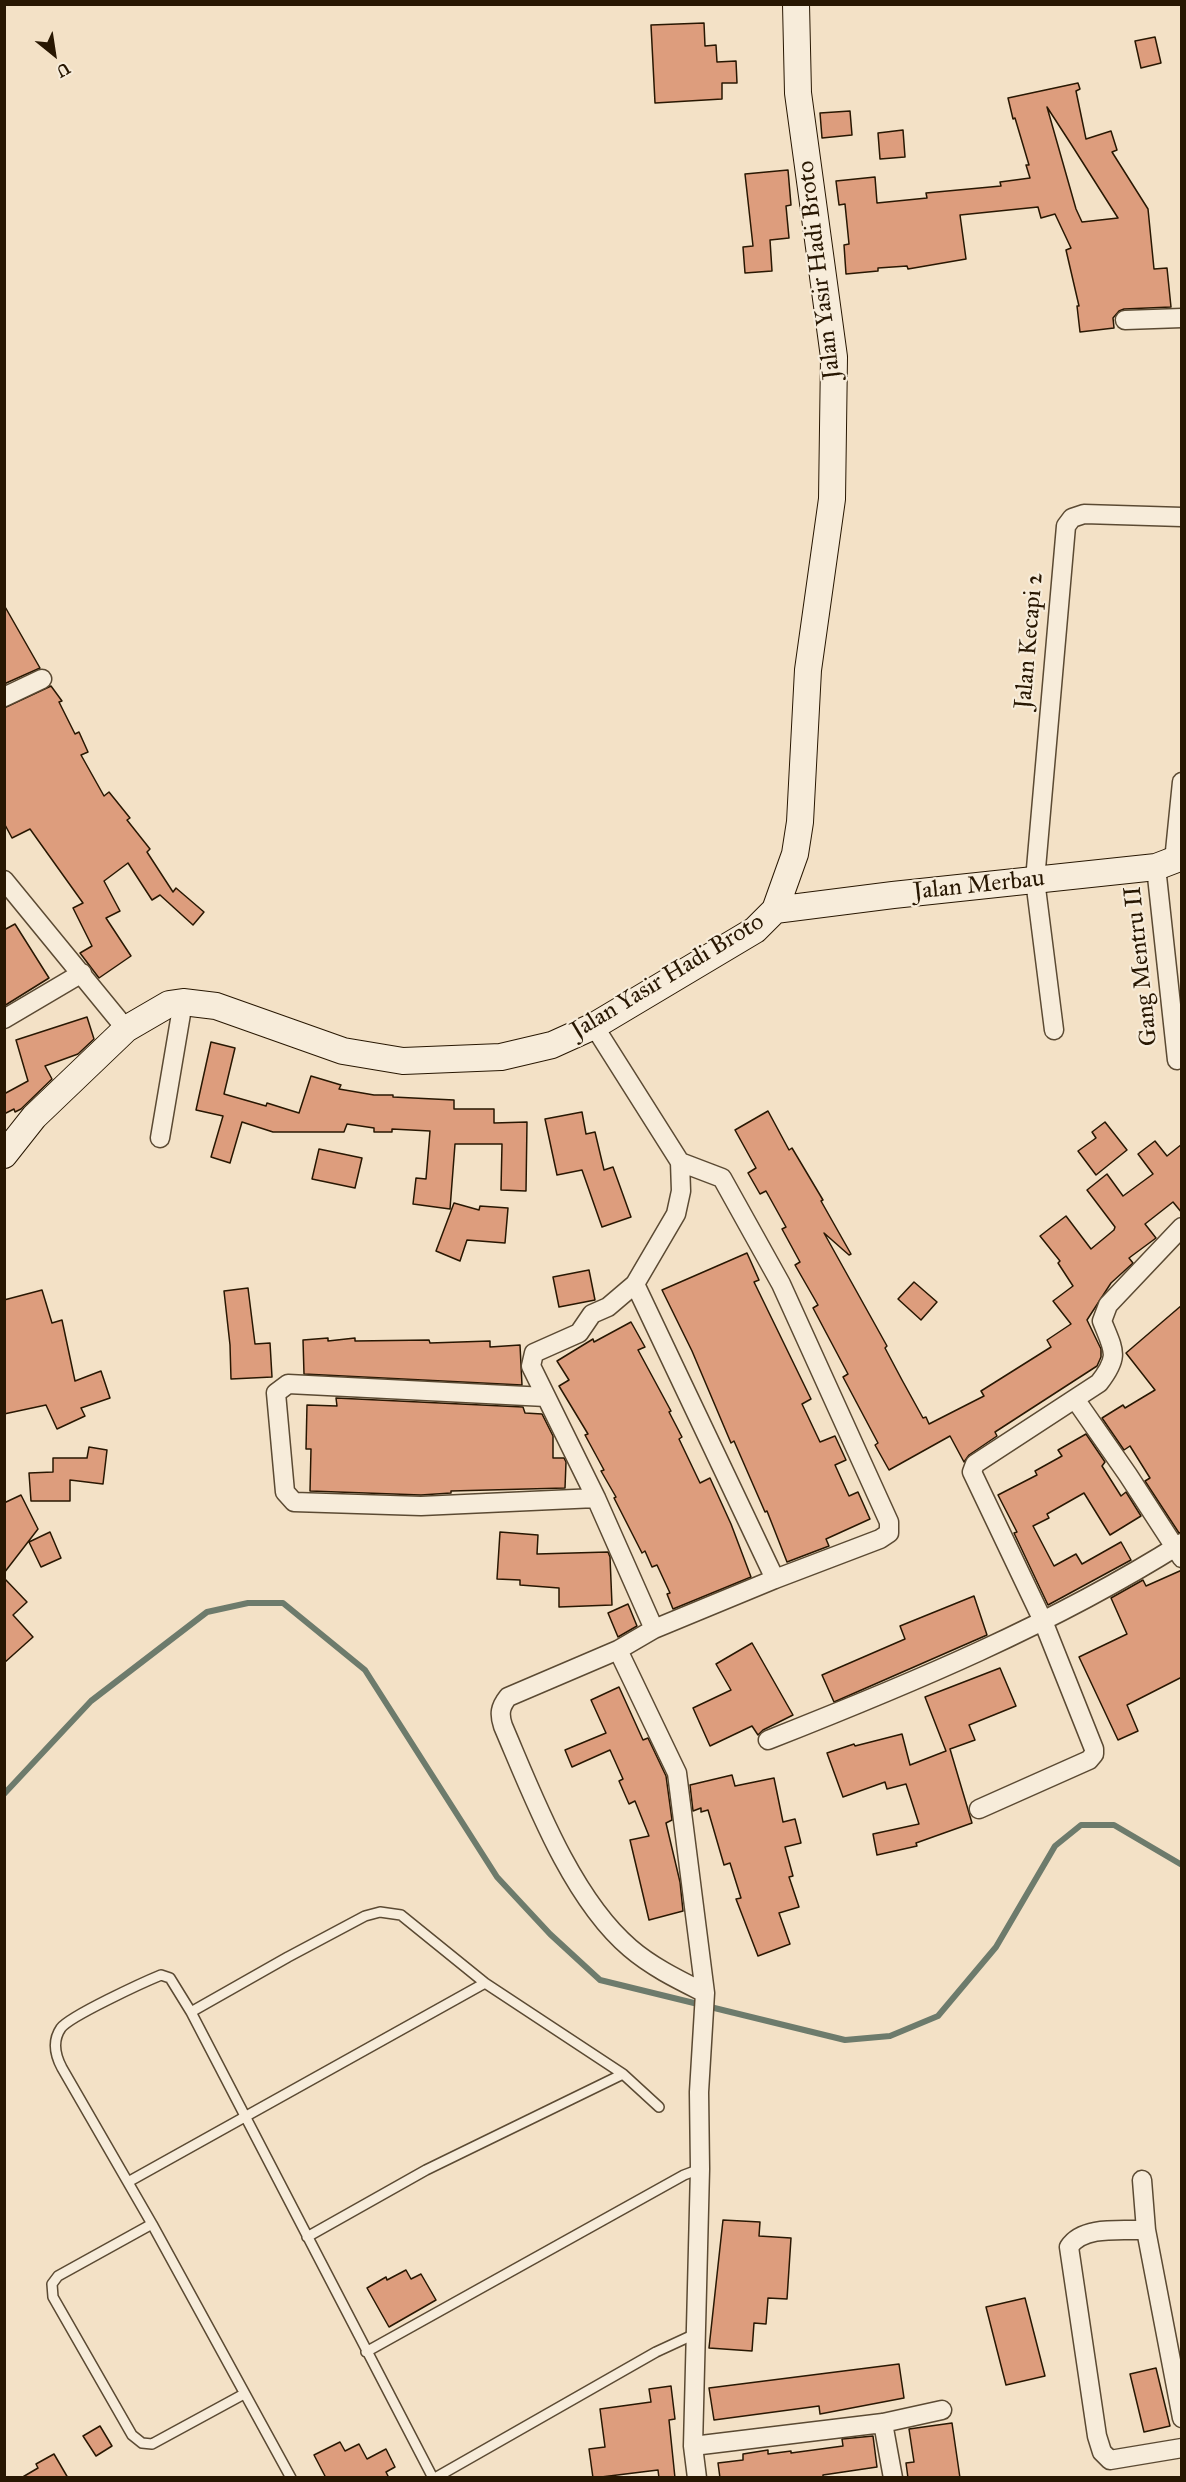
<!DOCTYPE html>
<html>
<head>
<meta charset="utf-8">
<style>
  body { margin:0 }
  #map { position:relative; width:1186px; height:2482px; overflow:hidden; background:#f3e1c6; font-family:"IM FELL Great Primer",serif }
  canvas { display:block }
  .frame { position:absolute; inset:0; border:6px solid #281702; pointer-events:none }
  .north { position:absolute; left:24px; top:24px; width:60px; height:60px; -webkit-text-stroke:4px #f7ecda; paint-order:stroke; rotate:150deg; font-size:16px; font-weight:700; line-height:24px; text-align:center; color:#281702 }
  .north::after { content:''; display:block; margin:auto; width:21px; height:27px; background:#281702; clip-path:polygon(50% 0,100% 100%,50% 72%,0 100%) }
</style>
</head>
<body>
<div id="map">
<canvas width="1186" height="2482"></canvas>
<div class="frame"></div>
<div class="north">U</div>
</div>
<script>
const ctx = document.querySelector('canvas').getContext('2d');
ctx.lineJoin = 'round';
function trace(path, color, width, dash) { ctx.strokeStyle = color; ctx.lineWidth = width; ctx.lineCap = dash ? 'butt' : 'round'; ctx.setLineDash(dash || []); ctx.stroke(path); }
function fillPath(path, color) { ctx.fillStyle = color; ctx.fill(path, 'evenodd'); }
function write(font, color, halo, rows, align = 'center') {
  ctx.font = font + ' "IM FELL Great Primer",serif'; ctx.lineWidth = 4.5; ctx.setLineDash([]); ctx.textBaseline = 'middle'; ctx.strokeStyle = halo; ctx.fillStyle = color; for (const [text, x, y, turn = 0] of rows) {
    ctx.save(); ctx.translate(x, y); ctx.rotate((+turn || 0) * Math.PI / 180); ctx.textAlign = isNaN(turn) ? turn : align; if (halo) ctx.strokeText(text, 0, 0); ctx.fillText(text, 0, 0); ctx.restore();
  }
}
const stream = new Path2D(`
  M4,1794L91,1701L207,1612L248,1603H283L365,1670L497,1877L550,1934L600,1980L845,2040L890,2036L938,2016L996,1947L1055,1846L1081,1825H1114L1182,1865`);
const building = new Path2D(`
  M704,23L705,46L716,45L717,62L736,61L737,83H722V99L655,103L651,25Z
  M1155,37L1161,63L1141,68L1135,41Z
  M1078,83L1080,89L1076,91L1086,139L1111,131L1117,150L1112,152L1148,209L1154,269L1167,268L1171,307L1124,309L1119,311L1113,318L1114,328L1080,332L1077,306H1079L1066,250L1071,248L1055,214L1041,218L1038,207L960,215L966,259L908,269L907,266L878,268V271L846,274L844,245L849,244L845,204L839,205L836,181L875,177L877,203L927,198L926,193L1001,186L1000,182L1030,178L1026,165H1029L1015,118L1013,119L1008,98ZM1047,107L1071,144L1118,218L1082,222L1076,209Z
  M850,111L852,135L822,138L820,113Z
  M903,130L905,157L880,159L878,133Z
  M788,170L791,205L786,206L789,238L770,240L772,271L745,273L743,247L753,246L745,174Z
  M4,605L40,668L4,684Z
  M51,686L62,701L59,702L75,734L79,732L88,752L81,755L104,796L109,792L130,818L127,820L150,849L147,852L173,892L176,888L204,912L193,925L160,895L152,900L128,863L104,881L120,911L106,918L131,956L99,978L80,953L92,946L73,908L83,903L30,829L12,838L4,823V708Z
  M15,924L49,978L4,1006V930Z
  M87,1017L94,1039L78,1054L45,1066L52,1079L21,1109L15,1112L14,1109L4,1114V1094L28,1081L16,1040Z
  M211,1042L235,1048L224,1094L266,1106L267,1103L299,1113L311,1076L341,1085L339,1089L374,1095H393V1097L454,1100V1109H494V1123L527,1122L526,1191L501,1190L502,1144H455L450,1209L413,1204L416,1178L426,1179L430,1131L392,1129V1132H374V1128L347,1124L344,1132H273L242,1122L230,1163L211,1157L223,1116L196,1110Z
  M768,1111L789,1150L792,1148L823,1200L821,1201L851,1254L849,1255L824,1233L887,1346L885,1348L902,1380L923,1418L926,1417L929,1424L984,1396L981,1391L1051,1347L1047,1340L1071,1324L1053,1301L1073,1286L1058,1263L1060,1261L1040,1236L1066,1216L1091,1249L1114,1230L1115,1227L1087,1190L1107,1174L1123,1196L1153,1174L1138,1154L1155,1141L1167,1156L1182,1144V1213L1173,1202L1145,1224L1156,1238L1129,1258L1133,1263L1111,1283L1087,1320L1101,1349V1357L1097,1366L995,1432L997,1436L969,1455L964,1462L950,1436L889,1470L875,1445L878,1443L843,1377L848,1374L813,1308L818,1305L795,1265L800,1262L782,1229L786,1227L766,1191L760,1194L748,1173L756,1168L735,1130Z
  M582,1112L586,1134L595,1132L604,1170L613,1167L631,1217L602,1227L582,1170L557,1175L545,1119Z
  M1105,1122L1127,1150L1096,1175L1078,1151L1096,1138L1092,1132Z
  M319,1149L362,1158L355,1188L312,1179Z
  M454,1203L479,1210L480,1206L508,1208L505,1243L467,1240L460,1261L436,1251Z
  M747,1253L759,1280L754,1282L811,1399L802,1404L820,1442L835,1436L846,1460L835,1465L849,1496L858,1492L870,1519L826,1539L829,1546L787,1562L767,1511L765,1512L734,1441L731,1443L692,1351L662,1290Z
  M589,1270L595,1300L559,1307L553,1277Z
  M914,1282L937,1302L921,1320L898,1299Z
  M248,1288L255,1344L270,1343L272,1377L231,1379L230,1345L224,1291Z
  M42,1290L52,1323L62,1320L75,1381L101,1371L110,1398L81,1408L85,1416L57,1429L46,1405L4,1414V1300Z
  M1182,1305V1532L1179,1533L1145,1481L1150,1478L1130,1446L1124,1450L1102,1418L1123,1405L1125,1408L1155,1390L1126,1353Z
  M631,1322L645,1347L638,1350L671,1411L669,1412L682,1437L679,1439L700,1483L710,1478L731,1524L751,1577L673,1609L667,1594L670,1593L657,1565L652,1567L645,1551L642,1553L614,1498L616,1497L601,1471L604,1470L585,1435L588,1434L559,1386L569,1380L557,1361L593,1339L594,1342Z
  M328,1338V1341L355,1338V1341L429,1340L430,1343L490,1341V1347L520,1345L522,1385L304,1374L303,1340Z
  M336,1398L523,1407L525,1413L542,1414L553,1436V1458H564L566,1462L565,1488L451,1491V1493L421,1495L310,1491L311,1449H306L307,1405L337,1406Z
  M1086,1434L1105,1462L1102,1466L1121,1496L1126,1492L1141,1516L1110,1535L1084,1493L1047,1514L1049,1518L1033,1526L1054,1566L1076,1554L1082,1564L1121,1542L1131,1560L1048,1605L1014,1533L1017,1532L998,1495L1037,1475L1035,1471L1062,1456L1058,1450Z
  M89,1447L107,1450L103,1484L70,1480V1501H31L29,1473L53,1472V1458H87Z
  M21,1495L38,1529L4,1573V1503Z
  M50,1532L61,1558L41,1567L29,1542Z
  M500,1532L538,1535L537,1554L608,1552L610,1557L612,1605L559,1607V1588L520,1585V1580L497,1579Z
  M1182,1570V1677L1127,1705L1138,1731L1118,1740L1079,1657L1127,1634L1111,1598L1143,1580L1146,1586Z
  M4,1578L27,1602L13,1615L33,1637L4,1663Z
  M974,1596L987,1635L834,1702L822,1675L905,1639L900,1626Z
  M628,1604L637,1626L618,1637L608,1613Z
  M752,1643L793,1715L763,1730L758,1735L752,1726L710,1746L693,1708L731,1690L716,1664Z
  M1000,1668L1016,1706L969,1725L975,1740L950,1749L972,1823L916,1843L917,1846L877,1855L873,1834L919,1824L906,1784L887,1789L885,1782L843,1797L827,1753L854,1744L855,1746L902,1734L910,1765L946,1751L925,1697Z
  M619,1687L643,1740L648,1738L666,1776L672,1820L666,1823L680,1882L683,1911L649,1920L630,1840L649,1836L635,1801L629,1804L619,1781L623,1779L610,1750L572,1767L565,1750L606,1733L591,1700Z
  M732,1775L735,1786L774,1778L783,1822L795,1819L801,1843L785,1847L793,1876L789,1877L799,1907L779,1913L790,1944L758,1956L736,1899L741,1898L730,1863L724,1865L708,1810L701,1812V1808L693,1811L690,1785Z
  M723,2220L760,2222L759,2236L791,2238L787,2299L768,2298L766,2324L754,2323L752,2351L709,2348Z
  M406,2270L411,2279L421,2274L436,2300L389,2327L367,2288L386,2277L387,2280Z
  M1025,2298L1045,2376L1006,2385L986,2307Z
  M899,2364L904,2398L820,2414L819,2406L714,2420L709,2388Z
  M1156,2368L1170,2426L1144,2432L1130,2374Z
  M671,2386L675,2419L669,2420L675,2478H659L658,2470L593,2478L589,2449L605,2447L600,2409L651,2402L649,2389Z
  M952,2423L960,2478H908L906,2463L914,2462L909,2429Z
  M100,2426L112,2446L96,2456L83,2436Z
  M873,2436L877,2467L823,2475V2478H720L718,2463L743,2460V2454L768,2450V2454L791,2451V2453L843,2446L842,2439Z
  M340,2442L345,2451L359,2444L367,2459L386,2449L395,2467L386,2472L389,2478H326L314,2455Z
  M54,2454L68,2478H21L38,2468L36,2464Z`);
const lane = new Path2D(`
  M191,2012L288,1957L365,1916L380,1912L401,1915L485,1983L623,2074L659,2107
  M128,2182L485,1983
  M152,2224L58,2276L52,2284L53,2297L132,2435L142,2443L152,2444L244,2394
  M307,2237L426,2170L623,2074
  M366,2352L684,2175L700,2169
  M291,2478L152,2224L62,2068C55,2055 52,2041 61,2028C70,2016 144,1982 161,1975L170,1978L191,2012L433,2478
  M435,2478L656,2352L695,2334`);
const street = new Path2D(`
  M1125,320L1182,318
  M4,697L42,679
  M1174,861L1182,782
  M1156,867L1177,1060
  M4,880L126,1029
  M4,1019L82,973
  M594,1026L680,1162
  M1054,1030L1035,880L1066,526L1072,518L1084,514L1182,517
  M160,1138L183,1002
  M635,1284L775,1579
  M546,1397L288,1384L276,1393L285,1492L294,1502L421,1506L596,1498
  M1075,1399L1128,1475L1182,1558
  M654,1629L596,1498L531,1366L534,1353L579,1333L592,1314L608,1307L635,1284L676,1214L681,1191L680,1162L722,1178L781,1284L889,1522V1533L880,1539L775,1579L654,1629L618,1650L508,1697C500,1707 499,1714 503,1726C533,1796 571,1898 630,1948C652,1967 679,1980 705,1993
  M618,1650L677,1773L705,1993L699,2092L700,2169L693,2446L697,2478
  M768,1740C910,1684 1052,1625 1182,1543
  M979,1809L1089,1760L1094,1754V1749L1043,1621L972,1472L975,1464L1099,1383C1120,1356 1114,1351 1102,1321L1108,1305L1182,1227
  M1142,2180L1146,2230L1182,2418
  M1146,2230C1123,2231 1083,2225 1069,2247L1097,2436L1102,2452L1110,2460L1182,2448
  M883,2423L893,2478
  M693,2446L883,2423L942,2410`);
const secondary = new Path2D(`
  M775,910L893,895L1156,867L1182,857
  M4,1155L34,1117L126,1029L169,1004L183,1002L216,1006L343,1051L403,1061L501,1057L552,1045L594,1026L755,930L775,910L795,854L800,822L808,670L832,499L834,357L798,93L796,4`);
const streetNames = [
  ["Jalan Yasir Hadi Broto",820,270,-97],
  ["Jalan Kecapi 2",1030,641,-85],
  ["Jalan Merbau",979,886,-6],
  ["Gang Mentru II",1142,966,-96],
  ["Jalan Yasir Hadi Broto",668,977,-31]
];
trace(stream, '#6d7b6c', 6);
fillPath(building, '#dd9d7d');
trace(building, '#281702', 1.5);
trace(lane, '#5b4a33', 12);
trace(street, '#5b4a33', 21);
trace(secondary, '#281702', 28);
trace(lane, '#f7ecda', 9);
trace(street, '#f7ecda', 18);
trace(secondary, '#f7ecda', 26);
write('24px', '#281702', '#f7ecda', streetNames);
</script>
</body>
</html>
